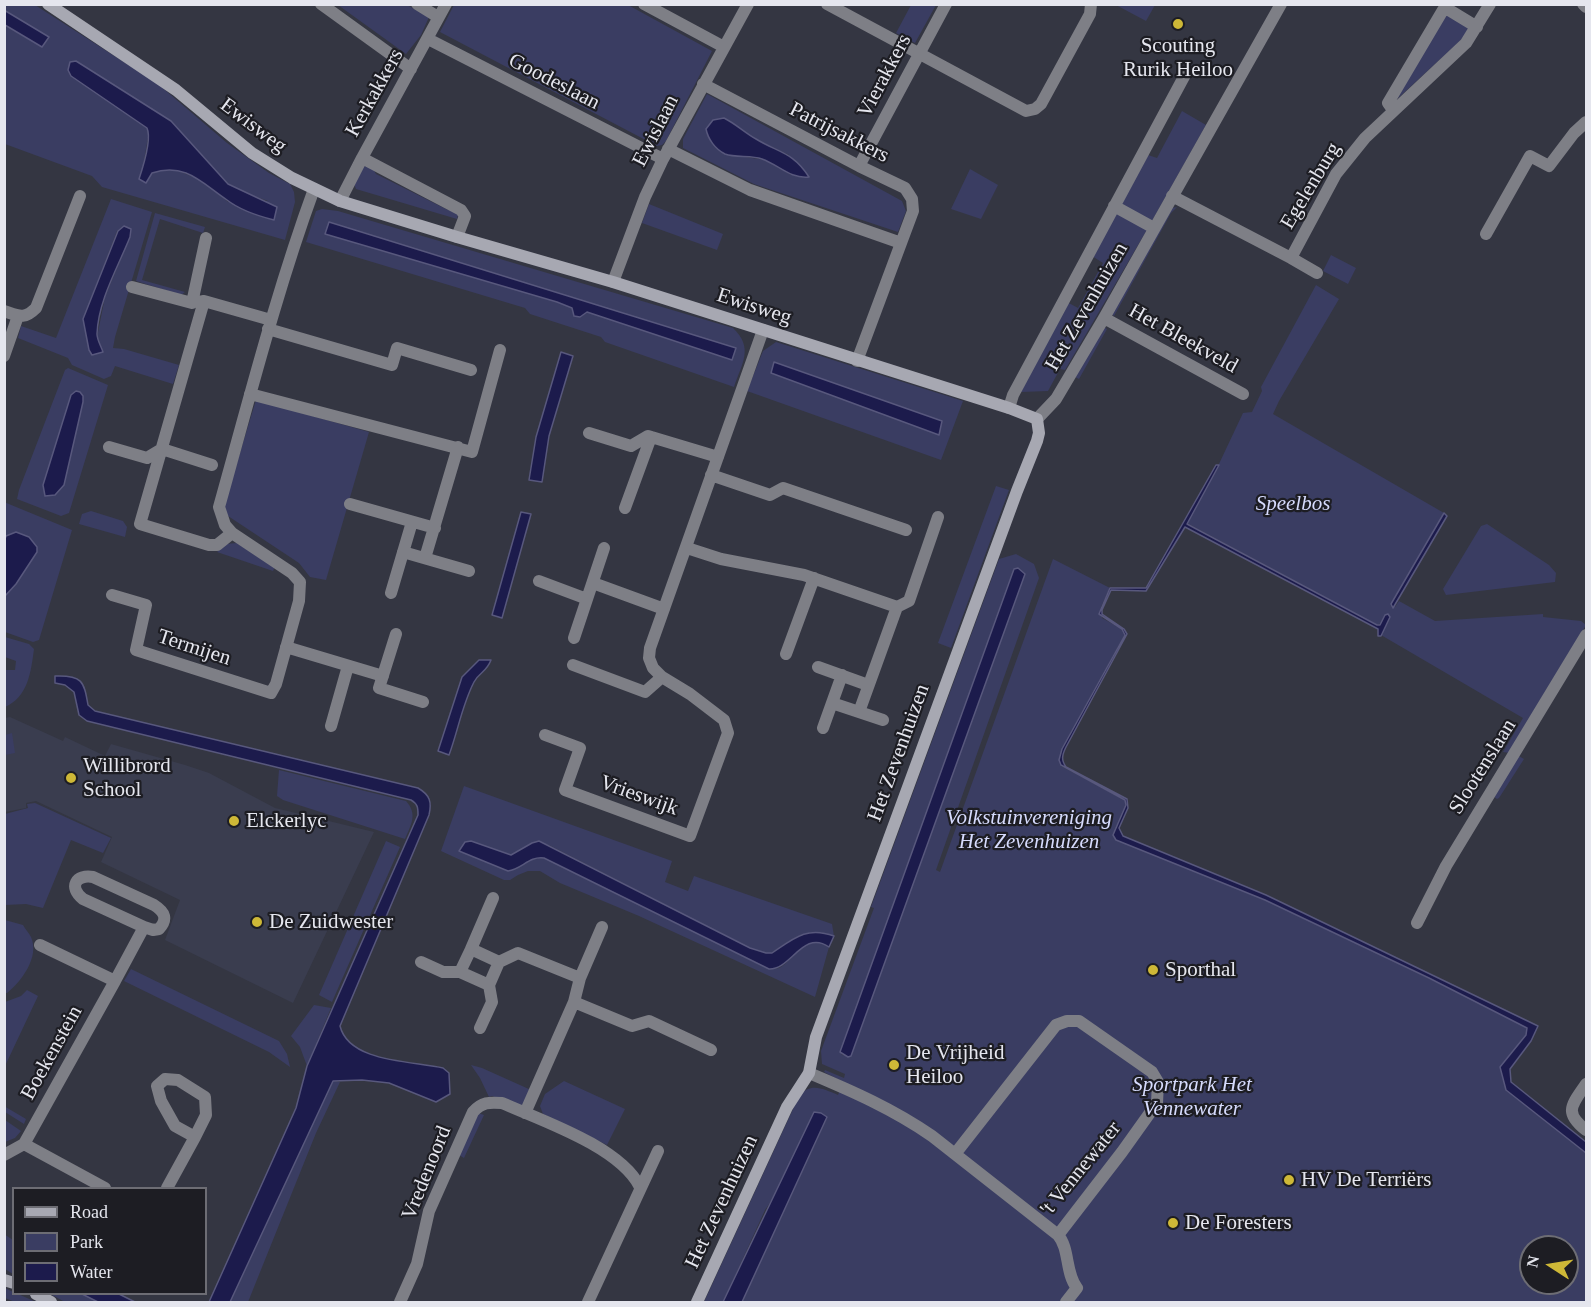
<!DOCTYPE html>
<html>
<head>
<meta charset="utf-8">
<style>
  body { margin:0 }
  #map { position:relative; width:1591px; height:1307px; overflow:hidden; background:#343642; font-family:Georgia,serif }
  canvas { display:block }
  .frame { position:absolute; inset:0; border:6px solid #e5e6ee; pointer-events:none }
  .legend { position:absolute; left:12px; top:1187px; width:195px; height:108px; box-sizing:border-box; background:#1d1d23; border:2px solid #6d6d74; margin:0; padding:8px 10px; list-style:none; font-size:18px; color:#e5e6ee }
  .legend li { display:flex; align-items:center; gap:12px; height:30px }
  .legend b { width:30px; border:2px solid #6d6d74 }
  .north { position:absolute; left:1519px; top:1235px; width:60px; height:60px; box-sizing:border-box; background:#1d1d23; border:2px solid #6d6d74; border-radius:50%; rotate:282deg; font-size:16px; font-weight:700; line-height:24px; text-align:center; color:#e5e6ee }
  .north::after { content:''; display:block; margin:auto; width:21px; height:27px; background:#ceb837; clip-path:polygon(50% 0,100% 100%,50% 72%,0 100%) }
</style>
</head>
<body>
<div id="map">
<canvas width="1591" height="1307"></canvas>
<div class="frame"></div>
<ul class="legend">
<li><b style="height:8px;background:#a7a8b2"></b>Road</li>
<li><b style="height:16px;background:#3a3d62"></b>Park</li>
<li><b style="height:16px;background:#1c1b4c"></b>Water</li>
</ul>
<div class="north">N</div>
</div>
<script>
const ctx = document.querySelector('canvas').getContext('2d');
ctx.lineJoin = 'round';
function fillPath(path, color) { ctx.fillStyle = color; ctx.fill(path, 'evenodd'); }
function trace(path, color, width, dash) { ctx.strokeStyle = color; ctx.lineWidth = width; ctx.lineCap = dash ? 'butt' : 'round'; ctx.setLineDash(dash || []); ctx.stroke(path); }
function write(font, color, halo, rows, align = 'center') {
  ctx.font = font + ' Georgia,serif'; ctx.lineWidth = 4.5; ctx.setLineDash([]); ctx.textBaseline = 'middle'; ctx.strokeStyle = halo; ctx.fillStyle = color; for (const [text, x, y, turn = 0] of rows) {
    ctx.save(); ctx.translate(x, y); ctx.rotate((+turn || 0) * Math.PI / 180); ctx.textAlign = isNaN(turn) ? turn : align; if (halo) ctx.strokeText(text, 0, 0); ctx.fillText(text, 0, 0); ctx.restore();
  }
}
const built = new Path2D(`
  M10,717L63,741L65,737L105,756L111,744L185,765L209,773L275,808L374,832L293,1003L165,940L180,900L101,862L112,837L36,801L26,803V808L5,812V718Z`);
const green = new Path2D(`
  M5,5H35L158,84L227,143L269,173L290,184L294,192L295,202L285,240L102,187L92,176L5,144L4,25L42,47L49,38L5,10ZM76,61L171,121L228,184L243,192L268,201L228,202L201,180L173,169L161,170L139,179L143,166L149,132L147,128L133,118Z
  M338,5H407L429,17L421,35L406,54Z
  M454,5H628L712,51L666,141L662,145L657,146L440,32Z
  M911,5H936L915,43L896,33Z
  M1116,5H1155L1146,21Z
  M1451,15L1471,28L1461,40L1395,101L1443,16Z
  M707,94L902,201L906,211L898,232L754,184L683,148V139ZM724,118L754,138L789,155L791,175L765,160L726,154L709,138L706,129L713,120Z
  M1182,111L1206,125L1152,221L1121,205L1148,155L1157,158Z
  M363,166L372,167L376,174L448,210L453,209L458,215L457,219L356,189L354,184Z
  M970,169L998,185L981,219L951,209Z
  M111,199L152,212L115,337L113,348L124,349L179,365L173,384L115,366L111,376L104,379L72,365L68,358L18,338L21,326L56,338ZM124,226L130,237L105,297L97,337L83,319L117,231Z
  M649,204L723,234L717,250L642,223Z
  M1177,207L1171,213L1114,316L1110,313L1172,208Z
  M322,209L338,211L733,328C754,348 742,363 734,387L605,342L601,337L530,314L525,308L306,242L316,211ZM329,222L736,348L586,312L580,317L574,316L572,308L557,302Z
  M1116,212L1148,228L1065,370L1060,369L1048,391L1021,392L1067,302L1078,308L1103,263L1092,256Z
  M155,213L205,227L203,233L160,219L142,280L185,292L181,295L136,281Z
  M1331,255L1356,268L1348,284L1323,271Z
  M1316,285L1339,299L1279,401L1273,414L1444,513L1391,604L1395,607L1399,601L1435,621L1543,614V617L1581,621L1586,625L1510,753L1503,752L1523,718L1381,635L1390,617L1385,615L1381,623L1377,625L1187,523L1218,466L1243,413L1252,412L1262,391L1261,387Z
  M1102,326L1107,329L1079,379L1073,376Z
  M776,342L963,401L941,460L747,391L763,351Z
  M68,368L108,385L69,513L61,516L17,499L19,490L65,370Z
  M256,400L369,432L326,580L310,577L299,563L222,512Z
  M996,486L1009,490L951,648L938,643Z
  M4,502L72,530L39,640L33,642L5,632Z
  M91,511L123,521L127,527L125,537L79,524L82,514Z
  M1487,524L1549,565L1556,573L1555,582L1446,595L1443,589L1481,526Z
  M237,543L275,567L273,571L217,552L226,544Z
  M1016,554L1034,564L1039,578L936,870L940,872L1053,559L1110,588L1101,607L1102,618L1122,629L1125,634L1062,749L1061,766L1125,800L1126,805L1113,835L1265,900L1533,1028L1509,1064L1507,1080L1586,1146V1302H742L827,1118L765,1210L723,1302H704L799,1096C811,1082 823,1089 838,1095L843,1082L824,1072L825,1070L844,1078L845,1074L822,1064L821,1051L874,908L871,907L999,559ZM1014,569H1018L1025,574L851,1056L842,1055L841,1052ZM1531,1247H1567V1283H1531Z
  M5,637L29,644L34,649C31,672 28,697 5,707L4,670H15L16,661L5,657Z
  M12,733L15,753L5,755V735Z
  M1517,755L1524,759L1499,798L1497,799L1493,796Z
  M279,770L406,801C418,814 411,825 405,839L283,800L277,796Z
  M464,786L672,861L665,882L688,891L694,876L832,924L834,936C807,926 794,938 771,953H766L750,948L549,845L532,843L511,855L459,851L508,871C522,869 529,856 544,858L769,969C772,969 776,969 779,968C793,962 804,929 829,947L815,997L639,916L560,883L540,871H528L518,875L510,880H504L441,851Z
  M35,803L111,838L103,853L71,840L43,908L26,904L5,905V814L28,808L27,804Z
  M386,841L400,847L332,1002L319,995Z
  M5,920L23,925C25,929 29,933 31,937C40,957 21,982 7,993H4Z
  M131,969L279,1041L287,1054L290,1067L269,1052L124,981Z
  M27,990L38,996L5,1066V1002L21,996Z
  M314,1005L331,1008L307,1066L300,1047L291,1036Z
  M471,1065L482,1068L531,1090L522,1105L519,1106L492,1096L489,1097L480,1078Z
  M333,1081L340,1082L316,1133L248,1302H230Z
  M564,1081L625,1109L607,1145L543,1114L540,1106L545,1094Z
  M4,1106L26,1119L24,1124L5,1112Z
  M478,1113L484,1115L464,1158L459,1155Z
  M5,1120L21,1131L15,1138L5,1142Z
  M4,1234L13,1240V1274L5,1269Z
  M5,1288L13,1292L14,1294H18L36,1302H15L5,1298Z
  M50,1294H82L98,1302H65Z`);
const water = new Path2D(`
  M4,10L49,37L42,47L5,25Z
  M76,61L171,121L228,184L277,207L274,220C258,216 240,210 227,200C202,183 185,162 152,173L146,183L139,179C143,167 152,139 147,128L71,76L68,70L70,62Z
  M724,118C736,124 745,133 756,139C779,153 793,152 809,177C790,179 779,165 762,159C751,155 736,158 725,154C715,149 708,139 706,129L713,120Z
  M329,222L736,348L732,360L587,312L580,317L574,316L572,308L557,302L325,234Z
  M124,226L131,229L130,237C118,267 98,301 97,334C97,340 101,346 103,352L92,355L89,350L83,319L118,231Z
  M561,352L573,356L549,436L542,482L529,480L536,437Z
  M774,362L942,421L939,435L771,373Z
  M76,391L80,392L83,396V402L64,485L55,495L45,496L43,485L71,395Z
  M1216,465H1219L1187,524L1377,625H1380L1385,615L1388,614L1390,617L1381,636H1378V629L1185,527L1146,591L1111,590L1102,610V614L1124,629L1127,634L1066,747C1062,755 1061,760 1066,767L1127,799L1128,808L1119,828L1123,836L1266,895L1538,1026L1531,1041L1510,1069L1511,1082L1586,1142V1153L1506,1090L1500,1067L1526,1035L1527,1028L1429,978L1265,900L1116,840L1113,835L1126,805L1125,800L1061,765L1059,760L1062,749L1125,635L1122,629L1099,614L1110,588H1146Z
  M521,512L531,514L502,618L492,615Z
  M1444,513L1447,516L1393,608L1391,604Z
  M16,532L29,537L37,547V552L16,584L5,596V539L6,536Z
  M1018,568L1025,574L851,1056L848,1057L840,1052L1014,569Z
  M479,660H491C486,673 479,672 474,682C462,705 458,731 449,755L438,751L462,677Z
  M55,676C82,675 84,681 88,705L95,711L418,788C430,795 432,802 429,815L340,1026C349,1063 414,1061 443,1068L449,1073L450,1094L436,1102L389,1083L362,1080L333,1081L230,1302H209L296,1108L307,1066L418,815C418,808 418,804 411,800L87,721L79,715L74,692L65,685L55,683Z
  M471,841L511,855L532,843L539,841L750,948L766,953H772C794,938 807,926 834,936L829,947C803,929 791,970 769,969L544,858C529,856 522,869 508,871L459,851L465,842Z
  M814,1112L821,1113L827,1117L742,1302H723Z
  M82,1294H119L135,1302H98Z`);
const street = new Path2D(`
  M321,4L411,69
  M417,4L438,17
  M644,4L724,47
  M827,4L1026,111L1035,109L1041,104L1090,14L1091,4
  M1583,4L1586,7
  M428,39L663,159
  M703,84L859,166L905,188L912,199L913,211L857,361
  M1393,110L1388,103L1443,10H1449L1477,27
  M668,149L750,190L901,243
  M362,158L461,210L465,216L457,237
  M859,166L946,4
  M1172,196L1291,258L1317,273
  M340,201L362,158L446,4
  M1114,206L1154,228
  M1486,234L1530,156L1549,166L1574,133L1586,122
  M1291,258L1336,174L1365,138L1466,43L1490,4
  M613,282L645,197L663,159L748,4
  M132,287L192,303L206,238
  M204,301L140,524L209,545H217L232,533
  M199,302L204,301L271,320
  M4,311C19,316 24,320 36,308L80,196
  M1104,318L1243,394
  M268,329L392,365L397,348L471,370
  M4,356L18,316
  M250,394L472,452L500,350
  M1009,408L1013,395L1186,73
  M1037,419L1056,399L1104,318L1281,4
  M589,433L631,446L648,436L718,457
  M109,447L147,458L162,449L212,465
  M711,475L770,495L783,488L906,530
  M350,504L435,528
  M625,508L651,437
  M687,548L721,559L804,575L897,607L909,601L938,517
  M403,552L469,571
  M425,558L458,447
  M539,581L587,599
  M593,583L664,609
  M391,593L412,522
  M112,595L146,605L136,650L271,693L276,684L299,601L300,582L292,573L232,533L225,525L219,507C249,400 276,293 314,189
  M396,634L379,688L423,702
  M574,638L604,548
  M286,647L383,676
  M786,654L814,578
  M573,665L645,692L662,677
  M818,667L868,685
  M832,703L859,712L897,607
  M859,712L883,720
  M331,726L348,666
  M823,728L842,675
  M545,735L580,748L565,790L690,836L728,733L724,720L690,694L662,677L653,668L649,658L650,648L763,330
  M493,898L471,949L499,962
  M1417,923L1446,866L1586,635
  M421,962L443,972H460L471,949
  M460,972L489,985
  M115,981L144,927L153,930L159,929C168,919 165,912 154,905L93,877C76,874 68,887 83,899L144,927
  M574,1002L632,1026L649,1021L711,1050
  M480,1028L492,1002L489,985L499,962L518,953L580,978
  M809,1073C852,1091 893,1109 932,1136L1058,1235C1070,1249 1065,1273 1077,1288L1066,1302
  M165,1079L178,1080L205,1097L206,1115L195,1137L175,1126L161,1101L157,1086Z
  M1586,1084C1572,1105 1563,1112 1586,1130
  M525,1113L574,1002L580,978L602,927
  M24,1144L105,1188
  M955,1154L1056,1025L1067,1021H1079L1152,1072L1158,1082L1157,1103L1122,1152L1058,1235
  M4,1155L24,1144L115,981L40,945
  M167,1188L195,1137
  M400,1302L417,1264L429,1211L473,1112C482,1102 489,1102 502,1103C543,1121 620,1147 640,1187
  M588,1302L658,1151`);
const secondary = new Path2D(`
  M48,4L176,90L252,153L292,178L340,201L457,237L613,282L1009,408L1037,419L1039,433L1037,441L1017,491L816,1037L809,1073L787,1107L697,1302
  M4,1280L14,1283
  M36,1294L51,1302`);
const markers = [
  [1178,24,6,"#ceb837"],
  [71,778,6,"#ceb837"],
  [234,821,6,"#ceb837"],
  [257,922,6,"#ceb837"],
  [1153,970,6,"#ceb837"],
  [894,1065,6,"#ceb837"],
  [1289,1180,6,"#ceb837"],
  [1173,1223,6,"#ceb837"]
];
const poiNames = [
  ["Scouting",1178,46,"center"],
  ["Rurik Heiloo",1178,70,"center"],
  ["Willibrord",83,766],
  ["School",83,790],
  ["Elckerlyc",246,821],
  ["De Zuidwester",269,922],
  ["Sporthal",1165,970],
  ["De Vrijheid",906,1053],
  ["Heiloo",906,1077],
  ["HV De Terriërs",1301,1180],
  ["De Foresters",1185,1223]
];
const streetNames = [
  ["Vierakkers",885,76,-62],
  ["Goodeslaan",554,82,27],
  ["Kerkakkers",375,93,-61],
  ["Ewisweg",253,126,37],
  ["Ewislaan",656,131,-63],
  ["Patrijsakkers",839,133,27],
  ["Egelenburg",1311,186,-59],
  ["Ewisweg",754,307,18],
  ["Het Zevenhuizen",1087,307,-60],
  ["Het Bleekveld",1183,339,29],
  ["Termijen",194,648,18],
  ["Het Zevenhuizen",899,753,-70],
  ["Slootenslaan",1483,767,-58],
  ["Vrieswijk",639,796,20],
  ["Boekenstein",52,1053,-61],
  ["'t Vennewater",1081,1169,-51],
  ["Vredenoord",427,1173,-68],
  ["Het Zevenhuizen",722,1202,-65]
];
const parkNames = [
  ["Speelbos",1293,504],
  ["Volkstuinvereniging",1029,818],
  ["Het Zevenhuizen",1029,842],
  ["Sportpark Het",1192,1085],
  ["Vennewater",1192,1109]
];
fillPath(built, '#3a3d4f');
fillPath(green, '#3a3d62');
fillPath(water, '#1c1b4c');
trace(water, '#58587d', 1.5);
trace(street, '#7e7f86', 12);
trace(secondary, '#a7a8b2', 12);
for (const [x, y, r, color] of markers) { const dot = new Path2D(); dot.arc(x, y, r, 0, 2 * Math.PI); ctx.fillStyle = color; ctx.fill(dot); trace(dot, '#1d1d23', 2); }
write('21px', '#e5e6ee', '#1d1d23', poiNames, 'left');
write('21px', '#e5e6ee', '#1d1d23', streetNames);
write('italic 21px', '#d6dbfd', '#1d1d23', parkNames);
</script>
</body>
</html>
